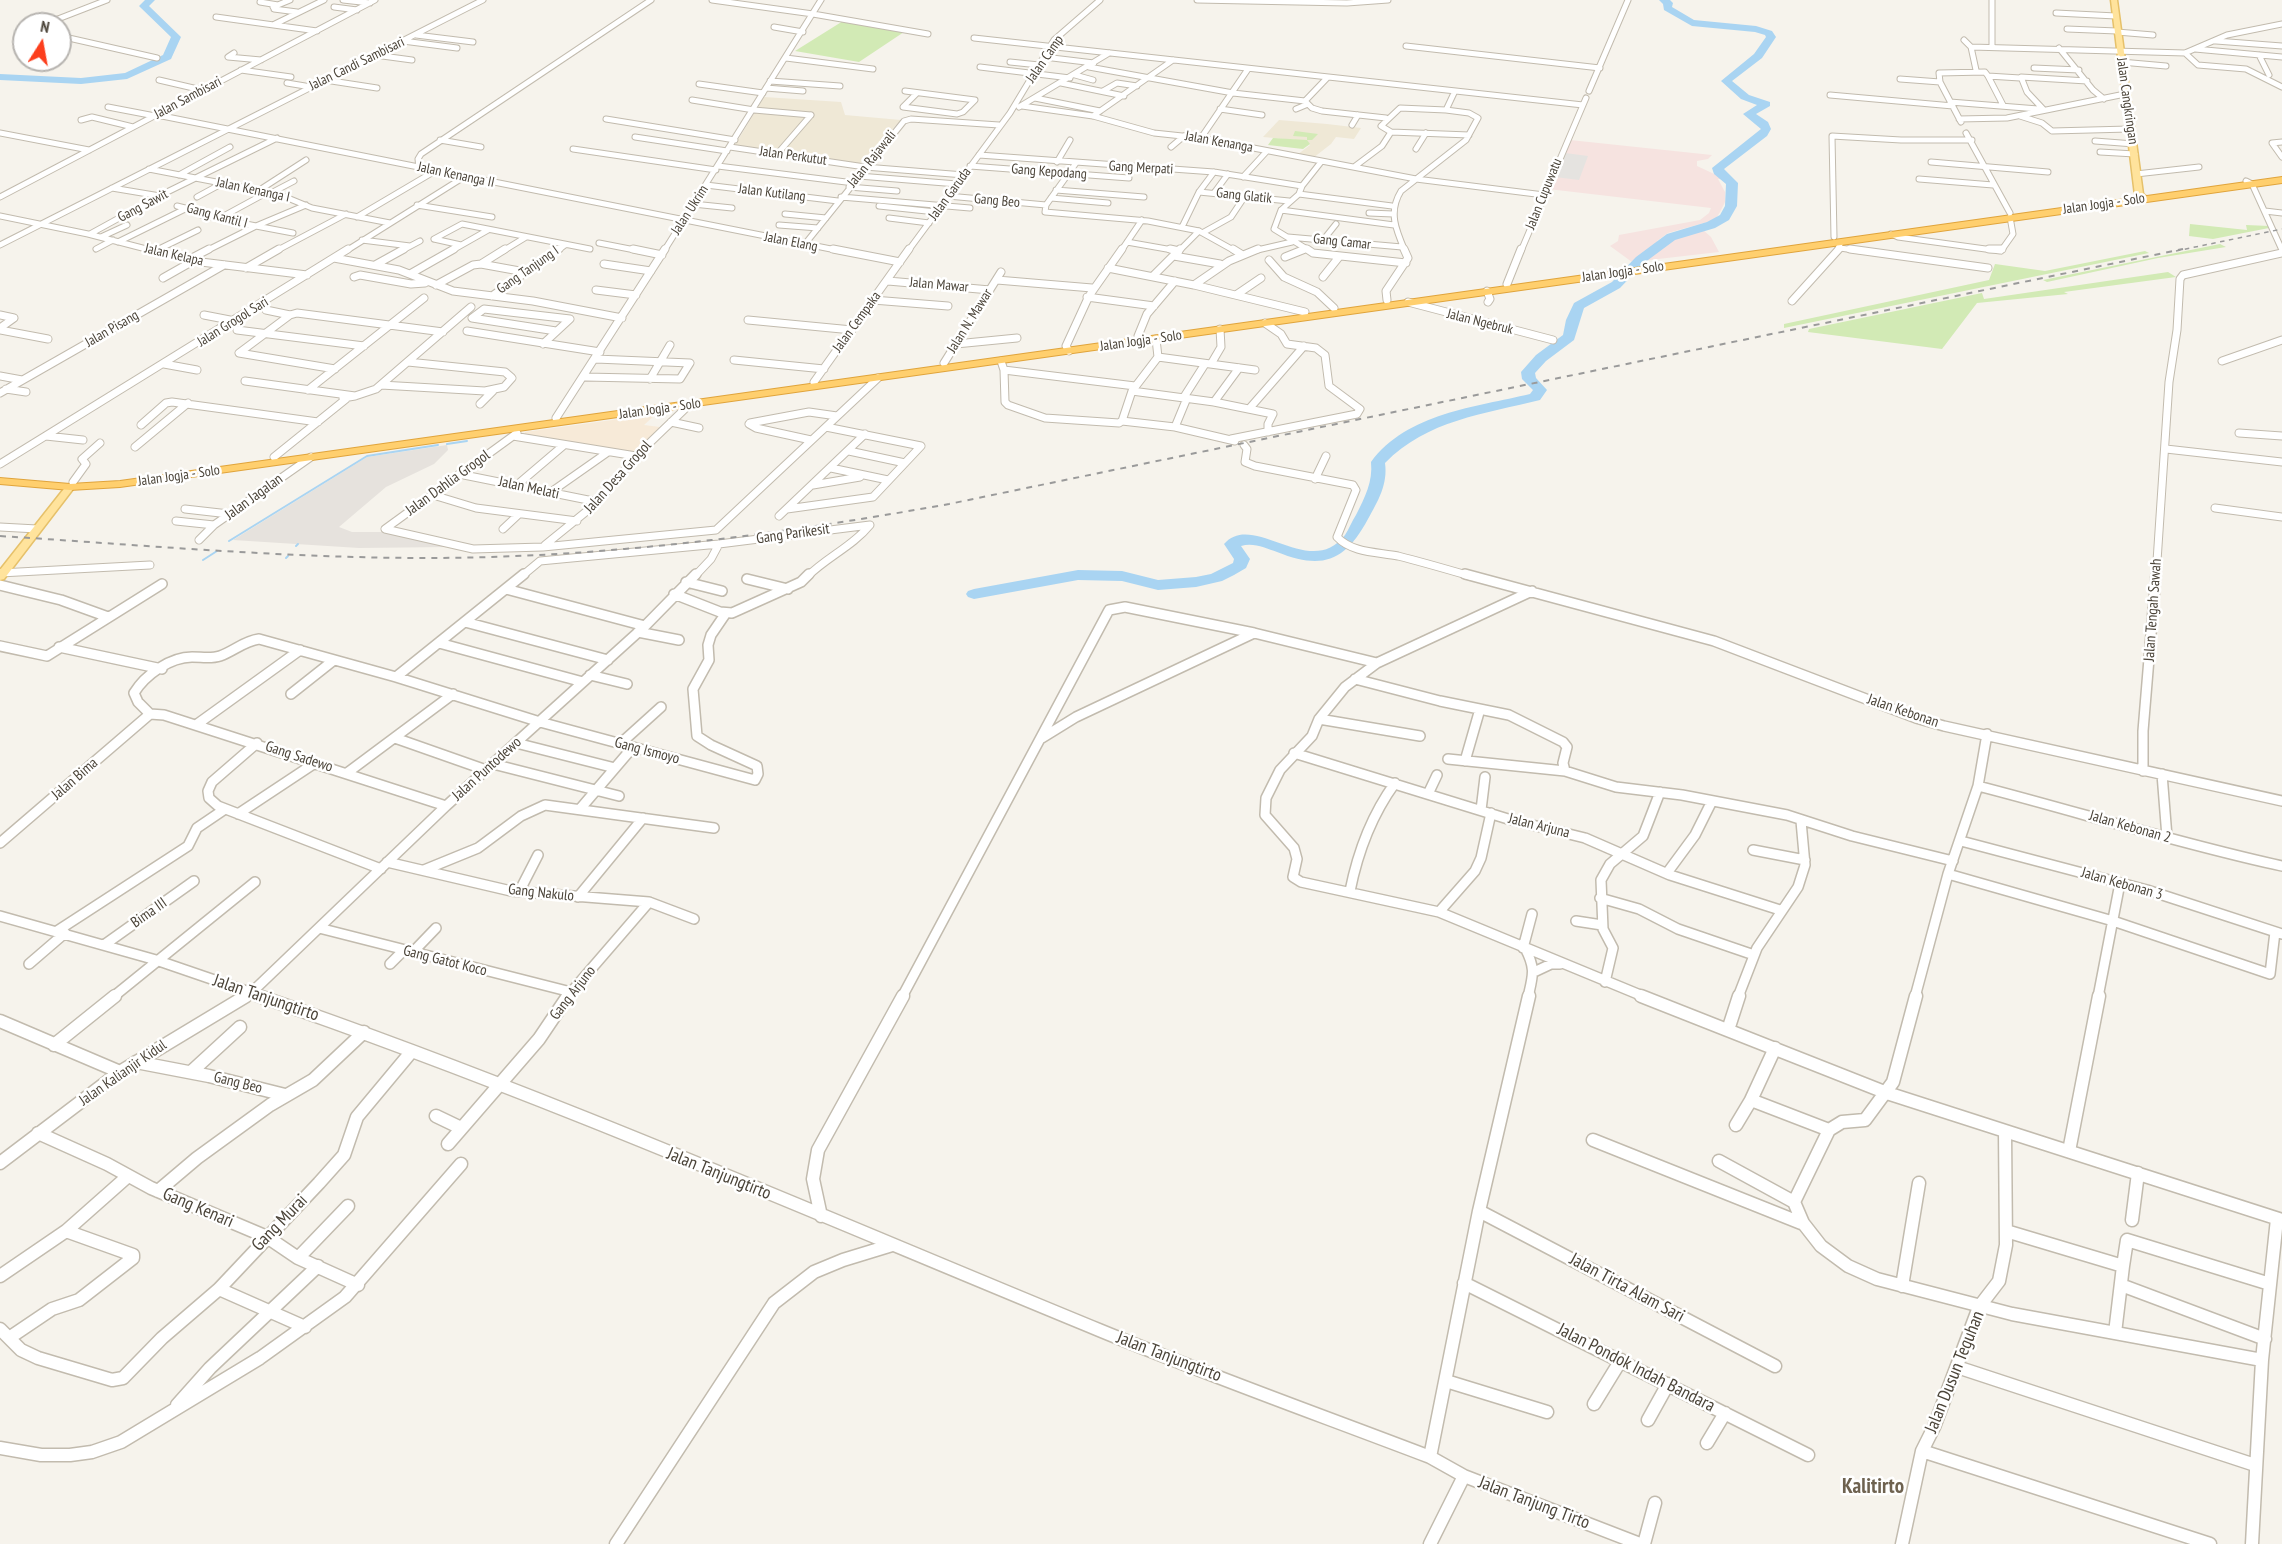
<!DOCTYPE html>
<html>
<head>
<meta charset="utf-8">
<style>
  body { margin:0 }
  #map { position:relative; width:2282px; height:1544px; overflow:hidden; background:#f6f3ec; font-family:"PT Sans Narrow",sans-serif }
  canvas { display:block }
  .north { position:absolute; left:12px; top:12px; width:60px; height:60px; box-sizing:border-box; background:#fff; border:2px solid #b7b4b0; border-radius:50%; rotate:11deg; font-size:16px; font-weight:700; line-height:24px; text-align:center; color:#4b4439 }
  .north::after { content:''; display:block; margin:auto; width:21px; height:27px; background:#fc3f1d; clip-path:polygon(50% 0,100% 100%,50% 72%,0 100%) }
</style>
</head>
<body>
<div id="map">
<canvas width="2282" height="1544"></canvas>
<div class="north">N</div>
</div>
<script>
const ctx = document.querySelector('canvas').getContext('2d');
ctx.lineJoin = 'round';
function fillPath(path, color) { ctx.fillStyle = color; ctx.fill(path, 'evenodd'); }
function trace(path, color, width, dash) { ctx.strokeStyle = color; ctx.lineWidth = width; ctx.lineCap = dash ? 'butt' : 'round'; ctx.setLineDash(dash || []); ctx.stroke(path); }
function write(font, color, halo, rows, align = 'center') {
  ctx.font = font + ' "PT Sans Narrow",sans-serif'; ctx.lineWidth = 5; ctx.setLineDash([]); ctx.textBaseline = 'middle'; ctx.strokeStyle = halo; ctx.fillStyle = color; for (const [text, x, y, turn = 0] of rows) {
    ctx.save(); ctx.translate(x, y); ctx.rotate((+turn || 0) * Math.PI / 180); ctx.textAlign = isNaN(turn) ? turn : align; if (halo) ctx.strokeText(text, 0, 0); ctx.fillText(text, 0, 0); ctx.restore();
  }
}
const commercial = new Path2D(`
  M656,414L644,425L660,427L634,452L525,437V432Z`);
const industrial = new Path2D(`
  M447,445L448,450L434,464L386,487L339,527L352,532H388L449,547L359,548L233,540L367,457Z`);
const education = new Path2D(`
  M764,97L841,102L845,115L901,120L859,164L735,145Z
  M1279,120L1327,124L1361,128L1354,139L1336,137L1331,144L1313,158L1297,155L1310,145L1307,141L1263,137Z`);
const medical = new Path2D(`
  M1570,140L1712,155L1708,159L1697,161V166L1725,179H1718L1725,192V202L1720,212L1715,220L1668,233L1657,241L1664,243L1674,237L1702,229L1711,237L1719,252L1632,262L1610,246L1618,241L1619,235L1700,220L1709,213L1711,208L1548,189Z`);
const green = new Path2D(`
  M843,21L904,32L859,62L795,51Z
  M1295,131L1318,134L1312,140H1307L1310,144L1303,149L1268,145L1273,138L1307,140V137L1293,136Z
  M2190,224L2247,230L2246,225L2269,226V228L2213,239L2189,236Z
  M2220,244L2226,247L2158,258L2047,282L2043,280Z
  M2145,251L2149,253L1784,328V324L1989,280L1995,264L2045,271Z
  M2168,272L2176,277L2064,292L2068,294L1977,303L1942,349L1808,332L1809,329L1982,293L1984,299Z`);
const parking = new Path2D(`
  M1565,153L1588,156L1579,180L1555,177Z`);
const stream = new Path2D(`
  M447,444L467,441
  M229,541L367,456L438,445
  M296,546L298,544
  M286,558L288,556
  M203,560L217,551`);
const river = new Path2D(`
  M145,0H155L149,6L181,37L171,59L127,79L81,84L0,80V74L81,78L125,73L163,55L171,37L141,8L139,6Z
  M1659,0H1670L1673,3L1672,7L1694,20L1756,26L1772,31L1776,37L1762,58L1732,81L1749,95L1770,102V106L1756,114L1768,122L1771,129L1767,136L1724,169L1738,183L1737,206L1729,220L1715,228L1675,240L1644,263L1620,288L1584,308L1574,340L1546,361L1535,373L1536,378L1547,390L1540,400C1484,414 1427,420 1385,463C1388,484 1378,501 1368,519C1345,562 1322,570 1277,552C1266,548 1253,542 1241,546L1250,559L1246,568L1234,575L1222,581L1196,587L1158,590L1122,581L1078,580L974,599L968,597L966,594L968,591L974,589L1078,570L1122,571L1158,580L1196,577L1211,574L1233,563L1234,559L1224,544C1253,510 1310,581 1345,535C1349,529 1352,521 1356,515C1365,497 1373,482 1371,462C1407,413 1476,407 1530,394L1533,390L1522,379L1521,372L1536,355L1563,335L1566,320L1574,303L1612,282L1636,257L1667,234L1707,222L1720,215L1725,206L1726,184L1714,174L1712,168L1761,129L1743,114L1757,105L1741,99L1721,81L1754,54L1766,37L1765,35L1755,32L1692,26L1664,10L1663,4Z`);
const minorFar3 = new Path2D(`
  M343,0L370,3
  M712,0L813,14L928,34
  M1197,0L1347,3L1388,0
  M1992,0V47
  M260,2L278,5
  M273,7L290,0
  M334,7L357,10
  M274,9L297,12
  M2056,13L2116,16
  M216,17L317,31
  M45,24L107,0
  M275,24L324,0
  M774,27L803,32
  M2067,29L2117,31
  M2117,32L2153,35
  M416,35L473,42
  M60,36L157,58
  M974,38L1583,105
  M1964,40L1971,47L1976,70
  M403,41L457,48
  M2216,41L2282,46
  M1406,46L1600,68
  M1971,47L2185,53L2227,35L2282,24
  M2059,48L2093,90L2104,99
  M2195,49L2282,57
  M234,53L228,57L261,60
  M2185,53L2198,65L2246,69L2282,87
  M375,55L412,60
  M2259,55L2269,75
  M1044,57L1094,63
  M786,58L873,69
  M1010,62L1039,65
  M2121,62L2166,66
  M980,67L1070,78
  M1089,67L1233,93L1305,101L1312,108L1322,111L1386,118
  M2034,68L2079,70
  M241,70L291,77
  M1075,75L1093,80
  M1988,76L2003,105
  M1900,79L1940,82
  M159,80L202,90
  M325,80L377,88
  M770,81L840,86
  M287,83L311,87
  M1061,83L1124,96
  M699,84L763,93
  M766,88L803,91
  M905,91L975,100L963,112L957,114L903,107L917,93
  M1103,91L1117,83L1137,86
  M1589,91L1628,0
  M1830,95L1953,106
  M1035,98L1100,111
  M692,100L754,110L811,115
  M1305,101L1327,78
  M1950,102L2038,109
  M1022,106L1093,116L1154,133L1201,138L1416,179L1544,195
  M108,107L155,116
  M1019,107L1109,53
  M1220,109L1262,115
  M1296,109L1308,104
  M2043,109L2027,92L2021,77L2087,81
  M157,115L841,251
  M1093,116L1173,60
  M2020,116L2042,123L2052,131L2129,129
  M606,119L735,140
  M1959,119L2007,118L2125,94
  M81,120L92,117L133,127
  M1961,122L1940,82L1939,73L1985,72L1988,76L2020,78
  M1352,125L1358,115
  M1391,132L1469,135
  M0,133L89,150
  M1966,133L2010,213
  M635,137L727,151
  M1201,138L1248,69
  M440,140L481,147
  M2095,141L2134,144
  M2282,142L2272,143L2282,157
  M730,147L865,167L964,175
  M1171,147L1184,136
  M573,149L716,170
  M1416,149L1426,133
  M2100,152L2135,154
  M778,153L811,115
  M979,155L1214,172L1302,186
  M1057,162L1070,140
  M1931,162L2048,172
  M1076,163L1046,205L1045,212L1148,221L1199,231L1235,251
  M718,166L854,183
  M970,166L1129,178
  M1354,167L1382,146L1391,132L1381,126L1400,108L1446,110
  M419,168L418,159L421,154L651,0
  M149,169L278,194L312,208L390,223
  M2136,174L2199,167
  M179,175L230,147
  M859,176L957,184
  M1243,177L1267,151
  M1919,179L1993,185
  M2246,181L2252,184L2282,250
  M706,185L838,201
  M849,187L897,191
  M112,188L160,196
  M1056,190L1144,197
  M258,191L306,160
  M1199,192L1289,201
  M271,193L294,181
  M1214,193L1228,174
  M1299,194L1392,206
  M948,196L1046,205
  M0,197L375,0
  M197,197L221,184
  M841,197L970,208
  M1051,198L1108,203
  M693,204L732,208
  M417,205L492,217
  M177,206L201,212V215L256,226L306,205
  M879,206L936,212
  M1281,210L1394,225
  M2265,211L2282,213
  M1369,213L1393,214
  M785,214L826,218
  M0,216L88,234L154,251
  M357,217L435,171
  M220,218L266,193
  M889,218L929,223
  M779,225L818,228
  M1182,227L1199,192L1214,172
  M1204,232L1231,217L1245,196
  M90,234L161,195L277,138
  M1891,234L1898,237L2000,251
  M101,237L127,225
  M1288,237L1402,247
  M1834,237L1832,136L1901,140H1972
  M434,239L462,224L590,249
  M434,239L461,245
  M1324,239L1336,224
  M362,240L410,246
  M118,242L187,208
  M1127,242L1178,251
  M599,243L640,251
  M805,244L904,121L911,119L999,125
  M0,245L483,0
  M1840,248L1861,251
  M96,249L113,240
  M155,251L198,230
  M206,251L256,226L293,233
  M276,251L346,214
  M346,251L464,177
  M401,251L420,241
  M451,251L488,230
  M503,251L526,237
  M557,251L565,245
  M664,251L821,0
  M908,251L1010,113L1054,40L1100,0
  M1121,251L1142,220
  M1179,251L1199,231
  M1253,251L1292,242
  M1301,251L1306,249
  M1310,251L1274,229L1281,210L1299,194L1302,186L1321,162
  M1405,251C1396,230 1388,212 1401,191L1466,140L1478,118L1469,113L1446,110L1454,93
  M1521,251L1586,98
  M1837,251L1840,244
  M2001,251L2013,234L2010,217`);
const minorFar2 = new Path2D(`
  M148,249L193,261L307,275
  M505,249L481,264L525,272
  M633,249L662,255
  M833,249L900,262
  M1170,249L1179,251
  M1233,249L1241,254
  M1307,249L1313,253L1406,263
  M1850,249L1988,268
  M1989,249H2002
  M153,252L158,249
  M1174,256L1220,264
  M1285,257L1305,249
  M334,258L399,270L453,291L533,301L622,318
  M188,260L209,249
  M1269,260L1284,277L1317,292L1334,308
  M604,264L651,271
  M375,265L404,249
  M246,268L279,249
  M1108,268L1194,285L1305,312
  M410,274L454,249
  M1153,276L1180,249
  M354,277L360,275L411,284L425,283
  M1323,277L1339,257
  M163,278L193,261
  M997,280L1092,288
  M888,281L990,290
  M1507,284L1521,249
  M436,285L473,265L481,264
  M1194,285L1229,261L1258,249
  M596,290L636,295
  M1487,291L1490,299L1488,302
  M1236,295L1261,278
  M492,296L559,249
  M1087,297L1154,306
  M873,300L948,306
  M1387,300L1386,291L1408,258L1404,249
  M1792,301L1839,249
  M1408,302L1553,340
  M266,310L290,315L297,313L443,332
  M0,315L14,318L0,328
  M204,315L235,321
  M290,315L239,353L335,369
  M748,320L852,330
  M0,330L48,339
  M237,330L364,346
  M467,331L600,352
  M1138,336L1147,314L1175,281
  M543,344L570,319L484,309L472,318L556,331
  M956,344L1017,338
  M1069,351L1066,346L1089,296L1122,249
  M1158,357L1255,370
  M734,360L824,369
  M1001,361L1004,370L1005,402L1008,405L1045,418L1119,423L1122,421L1132,391L1158,357L1156,339
  M2222,361L2282,340
  M944,363L1001,272
  M164,364L197,370
  M1211,364L1221,347L1220,329
  M1004,370L1135,386
  M0,376L22,380
  M585,377L680,379L690,363L596,359
  M650,379L670,345
  M245,381L355,396L343,398V395
  M814,382L909,249
  M381,385L485,391L504,387L512,378L505,372L408,362
  M6,389L26,392
  M308,390L424,298
  M1132,391L1214,402L1273,414L1268,424V432
  M0,393L224,265
  M355,396L376,389L471,307
  M1184,397L1205,364
  M1214,402L1239,368
  M480,404L493,391
  M1249,409L1304,346
  M556,418L665,249
  M1122,421L1175,427L1235,441
  M671,422L699,428
  M750,423L809,412L837,416
  M749,424L756,428L811,440
  M141,425L166,403L172,402L318,422
  M1175,427L1187,398
  M517,433L513,436L636,456
  M2239,433L2282,436
  M46,436L83,440
  M513,436L385,529L473,549L543,547L716,530L878,378
  M1231,439L1357,414L1360,409L1329,386L1325,355L1316,348L1287,344L1281,334L1265,323
  M1244,445L1247,449L1245,462L1255,466L1353,485L1356,490L1337,537C1352,553 1378,552 1398,556C1422,562 1446,569 1470,576
  M135,447L188,403
  M2166,449L2282,462
  M849,451L905,463
  M274,457L346,399
  M0,464L348,249
  M831,468L888,480
  M459,474L598,502
  M1315,479L1326,456
  M73,482L86,464L82,459L100,443
  M517,485L564,445
  M813,485L860,477
  M551,492L608,452
  M433,495L476,508L577,521
  M2215,508L2282,517
  M185,509L229,514
  M787,509L873,497L921,446L826,427
  M779,516L865,434
  M176,521L214,525
  M0,527L37,529
  M503,529L519,514
  M199,540L214,525L311,457
  M545,545L598,502L636,456L690,404
  M0,573L150,565
  M522,576L540,561L719,544L870,525C853,546 827,557 808,576
  M695,576L711,559L719,544
  M2156,576L2169,382L2177,330L2180,279L2183,275L2282,253`);
const minorFar1 = new Path2D(`
  M1465,574L1714,641L1916,718L1944,726L2282,801
  M747,579L788,589
  M686,582L722,591
  M0,585L61,600L108,617
  M506,589L645,626
  M1532,591L1377,663L1345,687L1319,719L1312,736L1280,770L1266,798L1265,815L1294,848L1297,859L1293,877L1301,882L1439,912L1645,997
  M674,594L720,612L732,613L801,582L809,574
  M465,622L608,660
  M638,632L679,640
  M439,643L583,682
  M0,646L47,656L162,584
  M59,647L162,669
  M590,675L627,684
  M396,677L524,574
  M1355,679L1440,701L1509,715L1563,742L1567,747L1563,763L1565,771L1616,787L1682,795L1787,815L1852,836L1953,861
  M291,694L334,660
  M150,714L138,702L134,693C145,675 170,657 192,657C202,657 211,659 220,656C234,651 244,641 259,639L396,677L540,722L755,780L758,774L757,766L711,745L697,736L693,689L709,660L708,645L711,635L726,613
  M150,714L164,715L446,806
  M1319,719L1420,736
  M196,725L300,650
  M395,738L486,770
  M1042,738L1076,717L1254,633
  M257,743L212,782L208,791L209,798L218,806L381,869
  M516,743L615,768
  M620,744L661,707
  M1294,753L1508,819L1585,838L1670,875L1780,910
  M1448,759L1565,771
  M1465,761L1480,709
  M493,764L619,796
  M2143,771V731L2156,574
  M347,773L453,694
  M2162,774L2167,837
  M1978,786C2079,812 2180,844 2282,866
  M1428,794L1437,775
  M580,809L633,747
  M1481,810L1485,777
  M238,814L315,763
  M1961,841L2147,890L2282,934
  M0,843L150,714
  M1753,850L1805,860
  M387,862L511,891L649,902L694,919
  M424,870L478,848L521,816L545,805L714,828
  M1667,873L1695,835L1712,801
  M1948,874L2113,921L2270,974L2275,932
  M1350,891C1358,851 1371,816 1395,783
  M519,892L538,855
  M578,897L643,818
  M1600,898L1639,909L1678,929L1754,955
  M1439,912L1475,871L1481,858L1491,813
  M0,916L156,960L264,997
  M1576,921L1602,925
  M319,928L571,992
  M57,931L188,846L197,828L225,809
  M104,945L194,881
  M1523,948L1532,914
  M1525,948C1536,969 1533,975 1528,997
  M412,953L436,928
  M29,964L65,933
  M390,964L404,950
  M1534,972L1551,964H1560
  M1605,982L1613,948L1603,929L1601,880L1610,864L1643,836L1660,792
  M113,997L255,882
  M243,997L252,992L446,806L645,626L696,574
  M567,997L649,902
  M902,997L1109,610L1125,607L1254,633L1377,663
  M1738,997L1757,948L1798,887L1805,865L1801,821
  M1915,997L1948,874L1978,786L1987,734
  M2098,997L2120,883`);
const minor = new Path2D(`
  M259,996C544,1094 821,1216 1099,1330C1208,1375 1320,1415 1430,1457L1464,1476L1640,1544
  M1641,996L1887,1093L2282,1220
  M0,1021L120,1072
  M1728,1030L1739,996
  M54,1045L115,996
  M1775,1048L1751,1100L1829,1130
  M136,1062L209,1076L285,1095
  M191,1072L240,1027
  M436,1116L461,1128
  M1736,1125L1751,1100
  M38,1133L107,1164L151,1188L267,1237L298,1258L358,1285
  M1593,1140L1801,1223
  M448,1144L539,1039L568,996
  M2069,1151L2099,996
  M1719,1161L1794,1202L1803,1223L1821,1246L1848,1266L1877,1279L2012,1314L2262,1360
  M0,1163L120,1072L246,996
  M158,1191L197,1158L270,1105L313,1080L364,1032
  M1794,1202L1829,1130L1842,1122L1865,1120L1893,1082L1916,996
  M1479,1211L1775,1366
  M821,1216L813,1179L818,1150L903,996
  M2132,1220L2138,1173
  M2006,1231L2123,1266L2115,1333
  M298,1258L348,1206
  M2123,1266L2127,1240L2270,1284
  M0,1276L66,1231L127,1177
  M1464,1283L1808,1455
  M2121,1285L2265,1339
  M1902,1286L1919,1183
  M219,1289L305,1327
  M0,1329L21,1350L38,1358L112,1380L123,1378L162,1338L219,1289L319,1183L344,1155L357,1117L412,1051
  M9,1338L52,1309L79,1300L133,1258V1255L66,1231
  M1957,1367L2255,1465
  M1446,1381L1547,1412
  M1594,1404L1621,1360
  M177,1405L210,1368L318,1266
  M1648,1420L1668,1384
  M1707,1443L1725,1413
  M0,1448L41,1455H70L92,1452L121,1442L260,1358L345,1297L461,1164
  M1922,1451L2210,1544
  M1430,1457L1479,1211L1529,996
  M616,1544L774,1303L814,1272L843,1260L892,1245
  M1430,1544L1464,1476
  M1644,1544L1655,1503
  M1902,1544L1922,1451L1934,1427L1979,1307L1999,1281L2006,1245L2005,1131
  M2252,1544L2262,1360L2277,1219`);
const major = new Path2D(`
  M2111,0H2117L2143,194L2149,199L2145,201L2135,195Z
  M70,484L75,487L73,489L4,579L0,580V570L67,485Z`);
const highway = new Path2D(`
  M2282,177V183L120,487L70,490L0,484V478L70,484L120,481Z`);
const railFar1 = new Path2D(`
  M2176,251L2282,229`);
const rail = new Path2D(`
  M0,536C142,545 284,558 426,558C602,558 776,535 949,504L2183,249`);
const farStreetnames = [
  ["Jalan Camp",1045,59,-55],
  ["Jalan Candi Sambisari",357,64,-26],
  ["Jalan Sambisari",188,98,-28],
  ["Jalan Cangkringan",2127,101,82],
  ["Jalan Kenanga",1219,142,10],
  ["Jalan Perkutut",793,156,8],
  ["Jalan Rajawali",872,159,-51],
  ["Gang Merpati",1141,168,3],
  ["Gang Kepodang",1049,172,4],
  ["Jalan Kenanga II",456,175,12],
  ["Jalan Kenanga I",253,190,12],
  ["Jalan Kutilang",772,193,7],
  ["Jalan Garuda",950,194,-54],
  ["Jalan Cupuwatu",1544,194,-68],
  ["Gang Glatik",1244,196,6],
  ["Gang Beo",997,201,5],
  ["Jalan Jogja - Solo",2104,204,-8],
  ["Gang Sawit",143,206,-28],
  ["Jalan Ukrim",690,210,-57],
  ["Gang Kantil I",217,216,15],
  ["Jalan Elang",791,242,11],
  ["Gang Camar",1342,242,6],
  ["Jalan Kelapa",174,255,13],
  ["Gang Tanjung I",528,270,-35],
  ["Jalan Jogja - Solo",1623,272,-8],
  ["Jalan Mawar",939,285,5],
  ["Jalan N. Mawar",970,321,-58],
  ["Jalan Grogol Sari",233,322,-32],
  ["Jalan Cempaka",857,322,-54],
  ["Jalan Ngebruk",1480,322,14],
  ["Jalan Pisang",112,329,-30],
  ["Jalan Jogja - Solo",1141,341,-8],
  ["Jalan Jogja - Solo",660,409,-8],
  ["Jalan Jogja - Solo",179,476,-8]
];
const streetNames = [
  ["Jalan Desa Grogol",618,477,-48],
  ["Jalan Dahlia Grogol",448,483,-36],
  ["Jalan Melati",529,488,12],
  ["Jalan Jagalan",254,497,-36],
  ["Gang Parikesit",793,534,-8],
  ["Jalan Tengah Sawah",2153,610,-86],
  ["Jalan Kebonan",1903,711,19],
  ["Gang Ismoyo",647,751,15],
  ["Gang Sadewo",299,757,18],
  ["Jalan Puntodewo",487,769,-42],
  ["Jalan Bima",75,779,-41],
  ["Jalan Arjuna",1539,826,14],
  ["Jalan Kebonan 2",2130,827,16],
  ["Jalan Kebonan 3",2122,884,16],
  ["Gang Nakulo",541,893,6],
  ["Bima III",149,913,-35],
  ["Gang Gatot Koco",445,961,14],
  ["Gang Arjuno",573,993,-52],
  ["Jalan Kalianjir Kidul",123,1073,-35],
  ["Gang Beo",238,1083,14]
];
const nearStreetnames = [
  ["Jalan Tanjungtirto",266,998,19],
  ["Jalan Tanjungtirto",719,1174,22],
  ["Gang Kenari",198,1208,23],
  ["Gang Murai",280,1223,-46],
  ["Jalan Tirta Alam Sari",1627,1288,28],
  ["Jalan Tanjungtirto",1169,1357,21],
  ["Jalan Pondok Indah Bandara",1636,1368,27],
  ["Jalan Dusun Teguhan",1955,1372,-68],
  ["Jalan Tanjung Tirto",1534,1503,21]
];
const nearQuarternames = [
  ["Kalitirto",1873,1487]
];
fillPath(commercial, '#f7ead8');
fillPath(industrial, '#e6e2dd');
fillPath(education, '#efe8d6');
fillPath(medical, '#f6e3e0');
fillPath(green, '#d2eab5');
fillPath(parking, '#e5e3e0');
trace(stream, '#a9d4f2', 2);
fillPath(river, '#a9d4f2');
trace(minorFar3, '#c2bbae', 7);
trace(minorFar2, '#c2bbae', 9);
trace(minorFar1, '#c2bbae', 12);
trace(minor, '#c2bbae', 15);
trace(major, '#e6c16a', 3);
trace(highway, '#e0a43c', 2);
trace(minorFar3, '#fff', 5);
trace(minorFar2, '#fff', 7);
trace(minorFar1, '#fff', 9);
trace(minor, '#fff', 12);
fillPath(major, '#ffe39c');
fillPath(highway, '#ffcf6e');
trace(railFar1, '#9a9a9a', 1.5, [4.5, 4.5]);
trace(rail, '#9a9a9a', 2, [6, 6]);
write('14px', '#4b4439', '#fff', farStreetnames);
write('15px', '#4b4439', '#fff', streetNames);
write('18px', '#4b4439', '#fff', nearStreetnames);
write('bold 21px', '#6e6250', '#fff', nearQuarternames);
</script>
</body>
</html>
